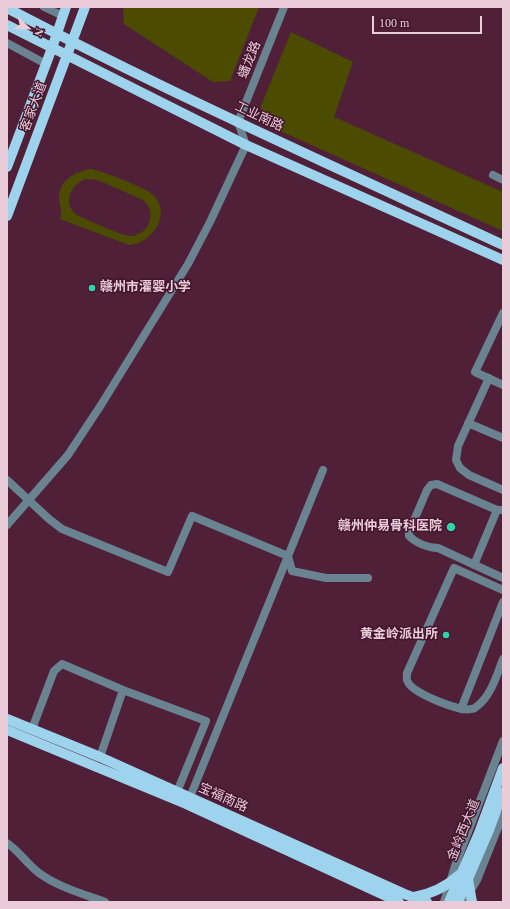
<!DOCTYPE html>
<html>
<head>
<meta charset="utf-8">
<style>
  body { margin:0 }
  #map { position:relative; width:510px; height:909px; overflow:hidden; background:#4f2038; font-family:"Times New Roman",serif }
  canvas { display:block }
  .frame { position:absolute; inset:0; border:8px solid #eacbd8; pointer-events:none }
  .north { position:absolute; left:8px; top:8px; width:40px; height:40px; -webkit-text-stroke:3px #43152e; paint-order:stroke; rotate:112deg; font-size:11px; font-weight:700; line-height:16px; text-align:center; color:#eacbd8 }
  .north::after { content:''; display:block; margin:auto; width:14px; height:18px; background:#eacbd8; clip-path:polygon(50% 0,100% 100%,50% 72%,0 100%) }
  .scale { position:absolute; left:372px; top:16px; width:110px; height:18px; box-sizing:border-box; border:2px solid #eacbd8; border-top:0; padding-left:5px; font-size:12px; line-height:14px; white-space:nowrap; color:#eacbd8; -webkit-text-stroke:3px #43152e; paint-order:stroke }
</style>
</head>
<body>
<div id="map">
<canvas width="510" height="909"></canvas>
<div class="frame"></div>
<div class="north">N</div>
<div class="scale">100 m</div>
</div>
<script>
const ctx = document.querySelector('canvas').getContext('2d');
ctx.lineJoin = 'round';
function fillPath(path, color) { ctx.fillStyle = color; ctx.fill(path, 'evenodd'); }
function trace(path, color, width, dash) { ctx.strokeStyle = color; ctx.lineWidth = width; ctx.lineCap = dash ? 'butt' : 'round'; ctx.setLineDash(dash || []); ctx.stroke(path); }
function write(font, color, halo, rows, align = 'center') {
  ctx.font = font + ' "Times New Roman","Noto Sans SC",serif'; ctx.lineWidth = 3; ctx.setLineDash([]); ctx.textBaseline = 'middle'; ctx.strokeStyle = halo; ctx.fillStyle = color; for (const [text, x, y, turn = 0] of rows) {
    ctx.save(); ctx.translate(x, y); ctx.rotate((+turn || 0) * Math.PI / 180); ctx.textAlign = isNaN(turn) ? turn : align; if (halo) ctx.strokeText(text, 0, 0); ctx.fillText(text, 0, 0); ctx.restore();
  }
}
const green = new Path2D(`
  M123,7H259L230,81L213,82L124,24Z
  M291,32L353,62L334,117L503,192V231L269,126L262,116L261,106Z
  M92,169C105,172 143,187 152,194C173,212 153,244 129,245L60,219C63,211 59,205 59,197C60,179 76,171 92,169ZM86,179L98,180L143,200C149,205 152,211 150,219C149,228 140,236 130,236C122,236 90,221 81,217C61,208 68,185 86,179Z`);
const minor = new Path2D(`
  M44,7L63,16
  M7,43L46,64
  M493,175L503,180
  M503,313L475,372L503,385
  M489,378L458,446L456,460L460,468L469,475L503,490
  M468,423L503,438
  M7,480L49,519L62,529L168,572L192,516L288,556L292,571L326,578H368
  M503,510H497L437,484L431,485L427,490L409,532V536C416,543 428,548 438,548L503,578
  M7,525L68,455L101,405L188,264L210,222L246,145L238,122L284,7
  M474,565L497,510
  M503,590L454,568L407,673C407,676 406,680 408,682C412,693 460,712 471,709C473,709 475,708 476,707C491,697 497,674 503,659
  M461,709L503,602
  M32,729L54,671L62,664L123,690L206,721L177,792
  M100,757L123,690
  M188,802L323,470
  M7,843C19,851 27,864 39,873C58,887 83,894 105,902
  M444,902L455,866L503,741
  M464,902L477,880L503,815`);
const major = new Path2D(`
  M7,8C169,93 337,168 503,245
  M7,25L246,145L503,260
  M7,167L52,48L66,7
  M7,216L85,7
  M7,719L100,757L407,895L427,902
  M7,730L186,804L399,902
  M468,879L472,902
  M414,897C431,894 446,887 459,875
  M449,902L479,833L503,768
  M458,902L489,830L503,792`);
const markers = [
  [92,288,4,"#30d4aa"],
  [451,527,5,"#30d4aa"],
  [446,635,4,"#30d4aa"]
];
const streetNames = [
  ["蟠龙路",250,60,-68],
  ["客家大道",34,107,-69],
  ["工业南路",259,117,25],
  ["宝福南路",223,798,24],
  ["金岭西大道",464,830,-68]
];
const poiNames = [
  ["赣州市灌婴小学",100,288,"left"],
  ["赣州仲易骨科医院",442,527],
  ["黄金岭派出所",438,635]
];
fillPath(green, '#4c4c00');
trace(minor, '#6a8390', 8);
trace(major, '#9ed3ed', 10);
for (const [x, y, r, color] of markers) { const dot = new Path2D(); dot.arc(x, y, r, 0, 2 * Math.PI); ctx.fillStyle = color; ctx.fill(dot); trace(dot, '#43152e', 1.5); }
write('13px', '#eacbd8', '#43152e', streetNames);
write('bold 13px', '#eacbd8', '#43152e', poiNames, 'right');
</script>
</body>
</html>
